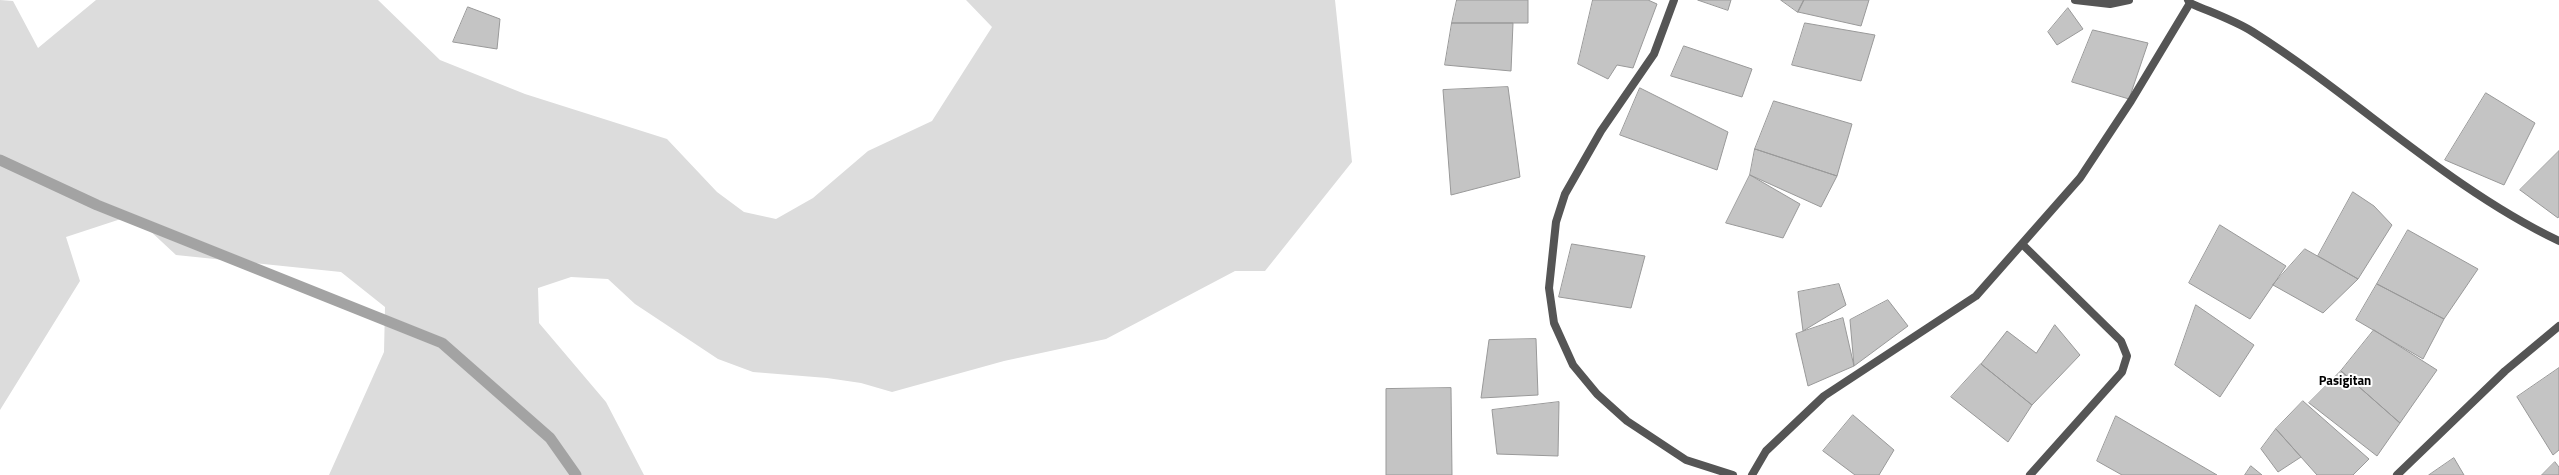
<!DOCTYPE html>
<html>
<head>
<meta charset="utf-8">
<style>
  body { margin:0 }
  canvas { display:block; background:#fff }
</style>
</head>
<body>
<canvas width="2559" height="475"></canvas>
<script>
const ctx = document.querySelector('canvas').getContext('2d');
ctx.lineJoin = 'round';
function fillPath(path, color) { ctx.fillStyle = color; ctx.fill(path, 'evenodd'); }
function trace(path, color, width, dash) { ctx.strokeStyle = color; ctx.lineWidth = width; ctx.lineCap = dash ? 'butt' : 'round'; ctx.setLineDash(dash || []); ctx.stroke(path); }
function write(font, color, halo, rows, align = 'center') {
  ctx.font = font + ' "Titillium Web",sans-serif'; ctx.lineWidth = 4; ctx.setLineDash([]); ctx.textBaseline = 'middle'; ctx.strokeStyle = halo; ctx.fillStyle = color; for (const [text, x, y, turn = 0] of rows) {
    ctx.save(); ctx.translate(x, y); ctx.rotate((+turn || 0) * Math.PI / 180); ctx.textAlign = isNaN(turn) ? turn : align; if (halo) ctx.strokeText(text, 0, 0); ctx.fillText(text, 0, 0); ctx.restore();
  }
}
const green = new Path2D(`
  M0,0L13,1L38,48L96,0H378L440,60L525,94L667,139L717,192L744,212L776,219L813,198L868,151L932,121L992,27L966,0H1335L1352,162L1265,271H1235L1106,339L1004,361L892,392L861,383L827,378L753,372L718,359L635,304L608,279L571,277L538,288L539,323L606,402L644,475H329L384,352L385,307L341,272L176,255L133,215L66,237L80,281L0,410Z`);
const stream = new Path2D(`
  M0,160L97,205L442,343L550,438L576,475`);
const building = new Path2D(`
  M1457,0H1528V23H1452Z
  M1593,0H1648L1657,4L1633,68L1617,65L1608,79L1578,64Z
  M1698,0H1731L1728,10Z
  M1781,0H1804L1798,12Z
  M1804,0H1869L1861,26L1798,12Z
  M468,7L500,19L497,49L453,42Z
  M2068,8L2083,29L2057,45L2048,32Z
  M1452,23H1513L1511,71L1445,65Z
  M1805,23L1875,35L1861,81L1792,65Z
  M2093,30L2148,43L2129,99L2072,82Z
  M1684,46L1752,69L1742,97L1671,76Z
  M1508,87L1520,177L1451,195L1443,90Z
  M1640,88L1728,132L1717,170L1620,135Z
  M2486,93L2535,123L2504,185L2445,160Z
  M1774,101L1852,124L1837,176L1755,149Z
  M1755,149L1837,176L1821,207L1750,175Z
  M2559,151V216L2558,218L2520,190Z
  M1750,175L1800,204L1783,238L1726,223Z
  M2353,192L2374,206L2392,225L2358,279L2318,256Z
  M2220,225L2286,266L2250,319L2189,283Z
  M2408,230L2478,269L2444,319L2377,284Z
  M1572,244L1645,256L1631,308L1559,297Z
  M2305,249L2358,279L2323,313L2273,285Z
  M1839,284L1846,305L1803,331L1798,292Z
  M2377,284L2444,319L2423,359L2356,320Z
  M1888,300L1908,326L1854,366L1850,320Z
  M2196,305L2254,345L2220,397L2175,365Z
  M1843,318L1854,366L1808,386L1796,334Z
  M2055,325L2080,355L2032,405L1981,364L2007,331L2036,353Z
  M2374,330L2437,370L2400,423L2341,371Z
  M1536,339L1538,395L1481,398L1489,340Z
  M1981,364L2032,405L2008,442L1951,397Z
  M2559,368V450L2553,455L2517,397Z
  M2341,371L2400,423L2377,456L2309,403Z
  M1451,388L1452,475H1386V389Z
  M2303,401L2369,459L2353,475H2317L2276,429Z
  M1559,402L1558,456L1497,454L1492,410Z
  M1853,415L1894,450L1879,475H1855L1823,451Z
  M2116,416L2217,475H2122L2097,461Z
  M2276,429L2301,457L2278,472L2261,449Z
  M2454,458L2464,475H2429Z
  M2555,462L2559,467V475H2542Z
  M2251,466L2262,475H2245Z`);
const minor = new Path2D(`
  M1674,0L1654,54L1601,131L1565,194L1556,222L1549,288L1554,323L1573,365L1597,394L1627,421L1686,460L1733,475
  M2075,0L2110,4L2129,0
  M2022,244L2121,341L2127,356L2122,372L2030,475
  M1752,475L1766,451L1824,396L1976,296L2080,178L2131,101L2190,3
  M2397,475L2505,371L2559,326`);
const tertiary = new Path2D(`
  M2188,0L2190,3C2210,12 2234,20 2253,32C2357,98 2448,188 2559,241`);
const quarterNames = [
  ["Pasigitan",2345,382]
];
fillPath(green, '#dcdcdc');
trace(stream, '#a3a3a3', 11);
fillPath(building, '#c4c4c4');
trace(building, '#999', 1);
trace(minor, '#555', 8);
trace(tertiary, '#555', 8);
write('bold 13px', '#000', '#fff', quarterNames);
</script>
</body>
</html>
